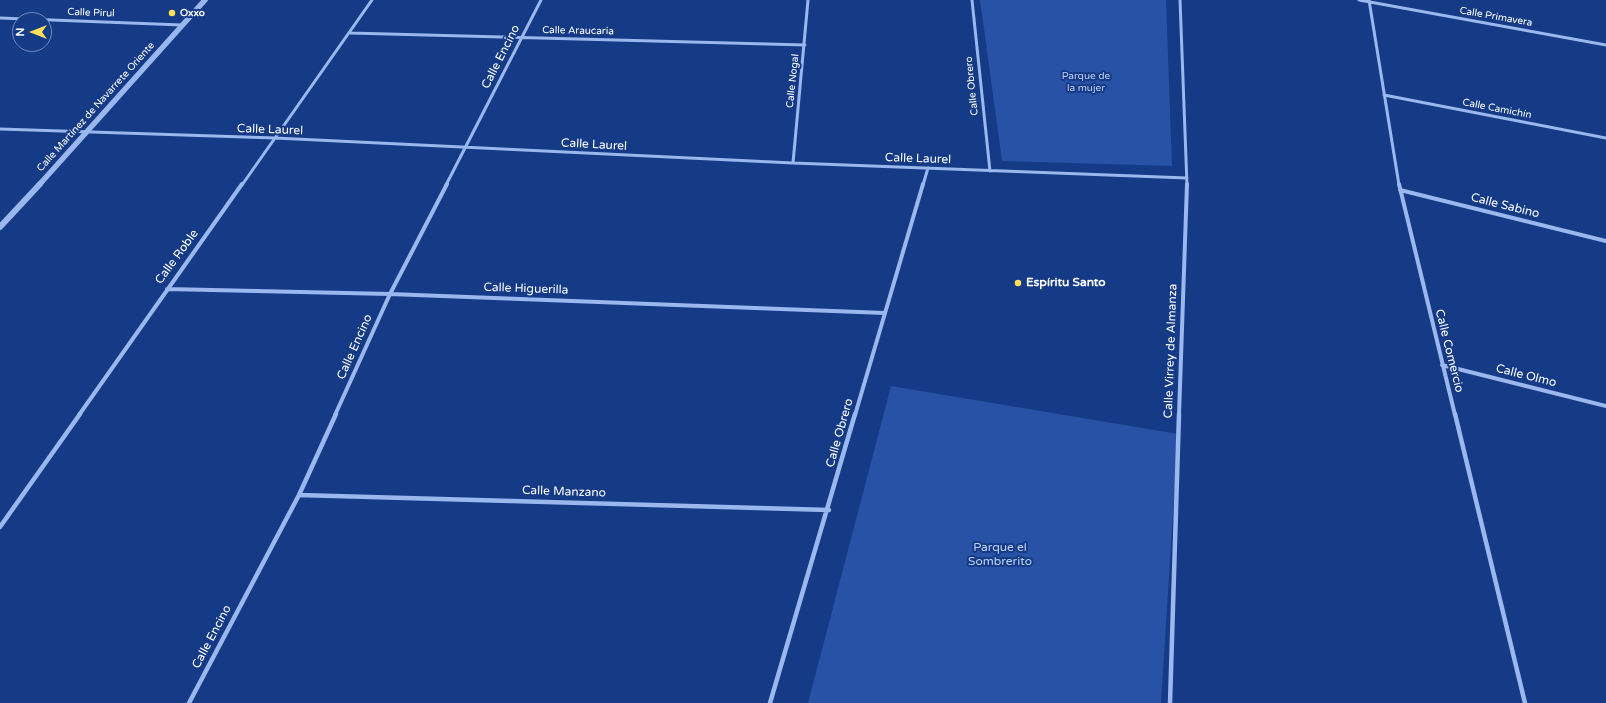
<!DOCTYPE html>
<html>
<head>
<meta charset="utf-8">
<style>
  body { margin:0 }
  #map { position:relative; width:1606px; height:703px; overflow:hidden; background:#153a86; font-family:"Varela Round",sans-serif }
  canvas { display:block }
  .north { position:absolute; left:12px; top:12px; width:40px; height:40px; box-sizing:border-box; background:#153a86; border:1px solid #7389b6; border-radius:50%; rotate:270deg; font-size:11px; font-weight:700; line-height:16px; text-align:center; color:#fff }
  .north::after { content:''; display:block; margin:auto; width:14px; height:18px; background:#ffe057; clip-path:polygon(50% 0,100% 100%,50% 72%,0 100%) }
</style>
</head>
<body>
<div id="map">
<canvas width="1606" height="703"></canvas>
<div class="north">N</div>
</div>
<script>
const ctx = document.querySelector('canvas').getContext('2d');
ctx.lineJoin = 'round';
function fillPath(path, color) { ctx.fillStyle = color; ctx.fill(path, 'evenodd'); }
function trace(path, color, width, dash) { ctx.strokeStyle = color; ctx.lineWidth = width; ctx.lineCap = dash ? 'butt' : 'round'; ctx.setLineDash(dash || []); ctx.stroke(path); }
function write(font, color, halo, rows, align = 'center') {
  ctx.font = font + ' "Varela Round",sans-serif'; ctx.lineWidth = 4; ctx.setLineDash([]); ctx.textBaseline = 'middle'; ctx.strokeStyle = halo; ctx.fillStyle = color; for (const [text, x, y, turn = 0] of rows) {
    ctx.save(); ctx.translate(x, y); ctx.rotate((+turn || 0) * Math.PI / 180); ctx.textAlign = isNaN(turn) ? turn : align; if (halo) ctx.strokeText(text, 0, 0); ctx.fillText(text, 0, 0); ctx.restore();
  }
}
const green = new Path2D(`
  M980,0H1166L1172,166L1002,161Z
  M891,386L1178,434L1161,703H808Z`);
const minorFar2 = new Path2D(`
  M972,0L990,171
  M1180,0L1187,185
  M1359,0L1606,45
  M1369,0L1399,185
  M0,18L182,25
  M350,33L805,45
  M1384,95L1606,138
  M0,129L275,138L793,163L1187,178
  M793,163L808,0
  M242,185L372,0
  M446,185L541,0
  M923,185L928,168`);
const minorFar1 = new Path2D(`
  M1399,184L1455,415
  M1400,190L1606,241
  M167,289L390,294L885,313
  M1442,365L1606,406
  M79,415L242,184
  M335,415L390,294L447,184
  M855,415L923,184
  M1179,415L1187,184`);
const minor = new Path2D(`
  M1455,414L1525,703
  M299,495L829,510
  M0,527L80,414
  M189,703L299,495L336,414
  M770,703L855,414
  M1170,703L1179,414`);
const tertiaryFar1 = new Path2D(`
  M39,185L205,0`);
const tertiary = new Path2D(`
  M0,227L40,184`);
const markers = [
  [172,13,4,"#ffe057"],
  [1018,283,4,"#ffe057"]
];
const farStreetnames = [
  ["Calle Pirul",91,13,2],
  ["Calle Primavera",1496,17,10],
  ["Calle Araucaria",578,31,1],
  ["Calle Nogal",793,81,-84],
  ["Calle Obrero",972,86,-96],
  ["Calle Martínez de Navarrete Oriente",96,107,-48],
  ["Calle Camichín",1497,109,11]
];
const farPoinames = [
  ["Oxxo",180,13]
];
const farParknames = [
  ["Parque de",1086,76],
  ["la mujer",1086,88]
];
const streetNames = [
  ["Calle Encino",501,57,-63],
  ["Calle Laurel",270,130,2],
  ["Calle Laurel",594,145,3],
  ["Calle Laurel",918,159,2],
  ["Calle Sabino",1505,206,14],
  ["Calle Roble",177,257,-54],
  ["Calle Higuerilla",526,289,2],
  ["Calle Encino",355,347,-66],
  ["Calle Virrey de Almanza",1171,351,-88],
  ["Calle Comercio",1449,351,76],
  ["Calle Olmo",1526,376,14],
  ["Calle Obrero",840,433,-74],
  ["Calle Manzano",564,492,2],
  ["Calle Encino",212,637,-62]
];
const poiNames = [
  ["Espíritu Santo",1026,283]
];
const parkNames = [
  ["Parque el",1000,548],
  ["Sombrerito",1000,562]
];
fillPath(green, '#2752a5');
trace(minorFar2, '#9ab7ee', 3);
trace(minorFar1, '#9ab7ee', 4);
trace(minor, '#9ab7ee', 4.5);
trace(tertiaryFar1, '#9ab7ee', 5.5);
trace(tertiary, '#9ab7ee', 6);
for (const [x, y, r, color] of markers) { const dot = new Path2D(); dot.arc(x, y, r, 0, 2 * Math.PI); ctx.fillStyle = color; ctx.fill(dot); trace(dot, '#153a86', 1.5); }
write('10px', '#fff', '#153a86', farStreetnames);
write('bold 10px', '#fff', '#153a86', farPoinames, 'left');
write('10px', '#c0d4fa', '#153a86', farParknames);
write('12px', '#fff', '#153a86', streetNames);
write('bold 12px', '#fff', '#153a86', poiNames, 'left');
write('12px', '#c0d4fa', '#153a86', parkNames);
</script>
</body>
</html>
